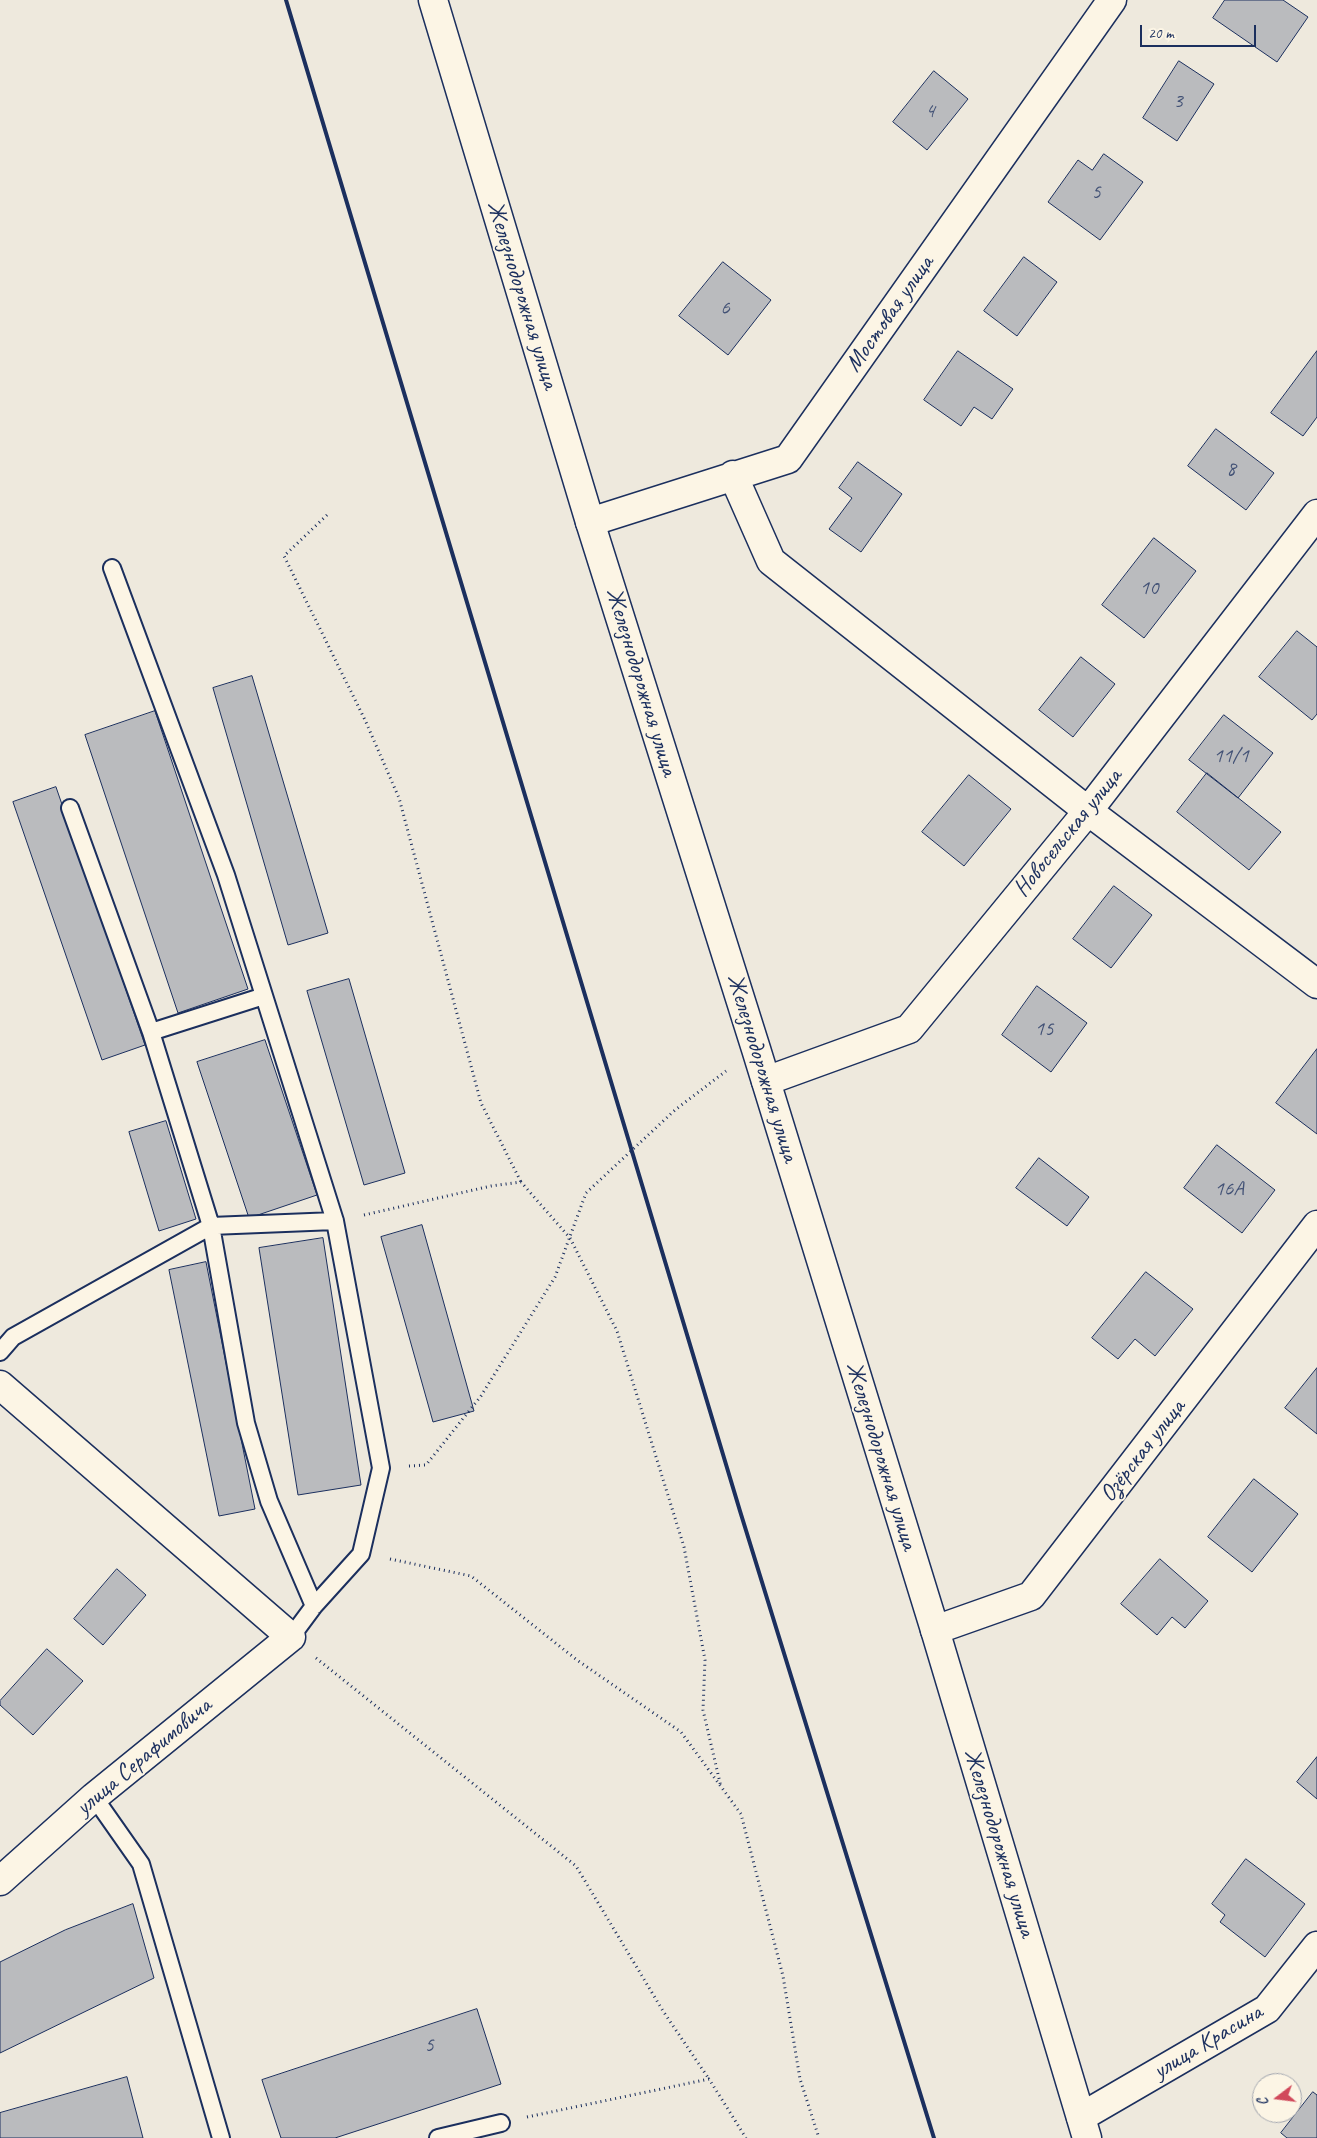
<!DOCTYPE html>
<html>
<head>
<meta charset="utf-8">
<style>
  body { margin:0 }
  #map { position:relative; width:1317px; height:2138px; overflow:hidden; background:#eee9dd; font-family:Caveat,sans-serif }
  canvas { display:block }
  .north { position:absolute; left:1252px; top:2073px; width:50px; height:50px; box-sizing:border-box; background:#fcf5e5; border:1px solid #a2a6af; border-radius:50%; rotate:255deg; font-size:14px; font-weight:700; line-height:20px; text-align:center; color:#1b2f5e }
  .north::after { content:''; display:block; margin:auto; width:18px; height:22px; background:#d1495b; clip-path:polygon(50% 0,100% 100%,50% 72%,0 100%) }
  .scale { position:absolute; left:1140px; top:25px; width:116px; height:22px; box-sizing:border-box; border:2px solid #1b2f5e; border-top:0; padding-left:6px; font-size:15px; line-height:18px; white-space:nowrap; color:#1b2f5e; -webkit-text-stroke:4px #fcf5e5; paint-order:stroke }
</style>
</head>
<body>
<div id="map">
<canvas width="1317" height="2138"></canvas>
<div class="north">С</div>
<div class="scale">20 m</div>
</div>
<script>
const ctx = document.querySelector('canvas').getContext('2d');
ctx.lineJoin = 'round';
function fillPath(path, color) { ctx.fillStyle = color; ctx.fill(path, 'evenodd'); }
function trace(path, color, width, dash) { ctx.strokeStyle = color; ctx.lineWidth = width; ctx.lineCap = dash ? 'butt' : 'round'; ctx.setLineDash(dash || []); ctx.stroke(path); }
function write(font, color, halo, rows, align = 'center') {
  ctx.font = font + ' Caveat,sans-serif'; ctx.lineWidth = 4; ctx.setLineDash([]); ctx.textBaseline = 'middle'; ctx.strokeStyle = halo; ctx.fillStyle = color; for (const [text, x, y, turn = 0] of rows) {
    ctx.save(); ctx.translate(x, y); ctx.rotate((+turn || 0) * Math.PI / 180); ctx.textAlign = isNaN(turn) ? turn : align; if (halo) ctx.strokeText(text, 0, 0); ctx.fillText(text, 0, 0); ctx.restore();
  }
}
const building = new Path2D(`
  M1225,0H1283L1308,17L1277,62L1213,18Z
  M1179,61L1214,84L1177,141L1143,118Z
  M934,71L968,99L927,150L893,122Z
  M1104,154L1143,182L1100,240L1048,202L1078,160L1092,170Z
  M1024,257L1057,282L1017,336L984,311Z
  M723,262L771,300L728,355L679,316Z
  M958,351L1013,389L992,419L974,407L961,426L924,400Z
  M1317,351V417L1303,436L1271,413Z
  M1216,429L1274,473L1246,510L1188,466Z
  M858,462L902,494L861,552L829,529L852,498L839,488Z
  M1154,538L1196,571L1144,638L1102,605Z
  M1297,631L1317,647V714L1312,720L1259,677Z
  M1081,657L1115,684L1073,737L1039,710Z
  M252,676L328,933L288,945L213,688Z
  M155,711L248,989L178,1013L85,735Z
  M1224,715L1273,753L1238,798L1189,760Z
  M1207,773L1281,832L1249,870L1177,812Z
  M969,775L1011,809L964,866L922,832Z
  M56,787L145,1045L102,1060L13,802Z
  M1114,886L1152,915L1111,968L1073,939Z
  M349,979L405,1173L364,1185L307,991Z
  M1037,986L1087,1023L1051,1072L1002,1035Z
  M265,1040L317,1195L249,1218L197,1062Z
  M1317,1049V1134L1276,1103Z
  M166,1121L196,1219L159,1231L129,1132Z
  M1217,1145L1275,1190L1242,1233L1184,1188Z
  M1039,1158L1089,1197L1067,1226L1016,1188Z
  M422,1225L474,1411L433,1422L381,1237Z
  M323,1238L361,1485L298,1495L259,1248Z
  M206,1262L255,1509L219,1516L169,1270Z
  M1146,1272L1193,1309L1155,1356L1135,1339L1118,1359L1092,1338Z
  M1317,1368V1434L1285,1408Z
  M1254,1479L1298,1514L1252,1572L1208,1537Z
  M1160,1559L1208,1601L1185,1628L1172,1617L1157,1635L1121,1604Z
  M117,1569L146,1595L103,1645L74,1619Z
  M47,1649L83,1681L33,1735L0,1705V1701Z
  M1317,1757V1799L1297,1782Z
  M1246,1859L1305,1904L1265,1957L1220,1922L1225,1915L1212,1904Z
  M133,1904L154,1978L0,2053V1962L65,1930Z
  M477,2009L501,2084L335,2138H281L262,2080Z
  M127,2077L143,2138H0V2113Z
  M1313,2092L1317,2095V2138H1287L1281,2133Z`);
const path = new Path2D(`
  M327,515L284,556L365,720L399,798L481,1103L521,1182
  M364,1215L491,1186L521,1182L570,1238L617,1331L684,1547L705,1660L703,1710L721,1787
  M409,1466L426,1465L481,1396L555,1277L586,1193L675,1110L726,1071
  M390,1559L471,1576L577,1660L681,1732L741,1814L783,1976L800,2079L819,2138
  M316,1658L576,1866L663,2011L709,2079
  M527,2117L709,2079L746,2138`);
const lane = new Path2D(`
  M112,568L226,875L335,1221L381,1468L361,1554L314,1606L291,1637
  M70,808L151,1032
  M264,996L151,1032L211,1226L246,1423L269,1501L314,1606
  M0,1352L13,1337L211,1226L335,1221
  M94,1797L141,1864L221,2138
  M438,2138L501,2123`);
const street = new Path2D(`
  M733,475L771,561L1088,811L1317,984
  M590,522L788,459L1112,0
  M766,1081L909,1029L1088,811L1317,514
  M0,1385L291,1637L94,1797L0,1881
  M935,1630L1031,1596L1317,1225
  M1081,2117L1267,2009L1317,1946`);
const secondary = new Path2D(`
  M433,0L590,522L756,1049L935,1630L1087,2138`);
const rail = new Path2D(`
  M286,0L740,1511L934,2138`);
const numberNames = [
  ["3",1178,101],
  ["4",930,111],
  ["5",1096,192],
  ["6",725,308],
  ["8",1231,469],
  ["10",1149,588],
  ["11/1",1231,756],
  ["15",1044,1029],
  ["16А",1229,1189],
  ["5",429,2045]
];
const streetNames = [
  ["Железнодорожная улица",522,295,73],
  ["Мостовая улица",890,314,-55],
  ["Железнодорожная улица",641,682,73],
  ["Новосельская улица",1068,833,-51],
  ["Железнодорожная улица",762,1068,73],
  ["Озёрская улица",1143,1451,-52],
  ["Железнодорожная улица",881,1456,73],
  ["улица Серафимовича",144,1757,-40],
  ["Железнодорожная улица",999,1843,73],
  ["улица Красина",1208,2042,-31]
];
fillPath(building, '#babbbe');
trace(building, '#1b2f5e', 1);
trace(lane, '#1b2f5e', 20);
trace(street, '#1b2f5e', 31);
trace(secondary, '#1b2f5e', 31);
trace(path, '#1b2f5e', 3, [1, 4]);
trace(lane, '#fcf5e5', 16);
trace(street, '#fcf5e5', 28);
trace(secondary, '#fcf5e5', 28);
trace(rail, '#1b2f5e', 4);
write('21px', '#435276', null, numberNames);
write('24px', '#1b2f5e', '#fcf5e5', streetNames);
</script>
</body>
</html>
